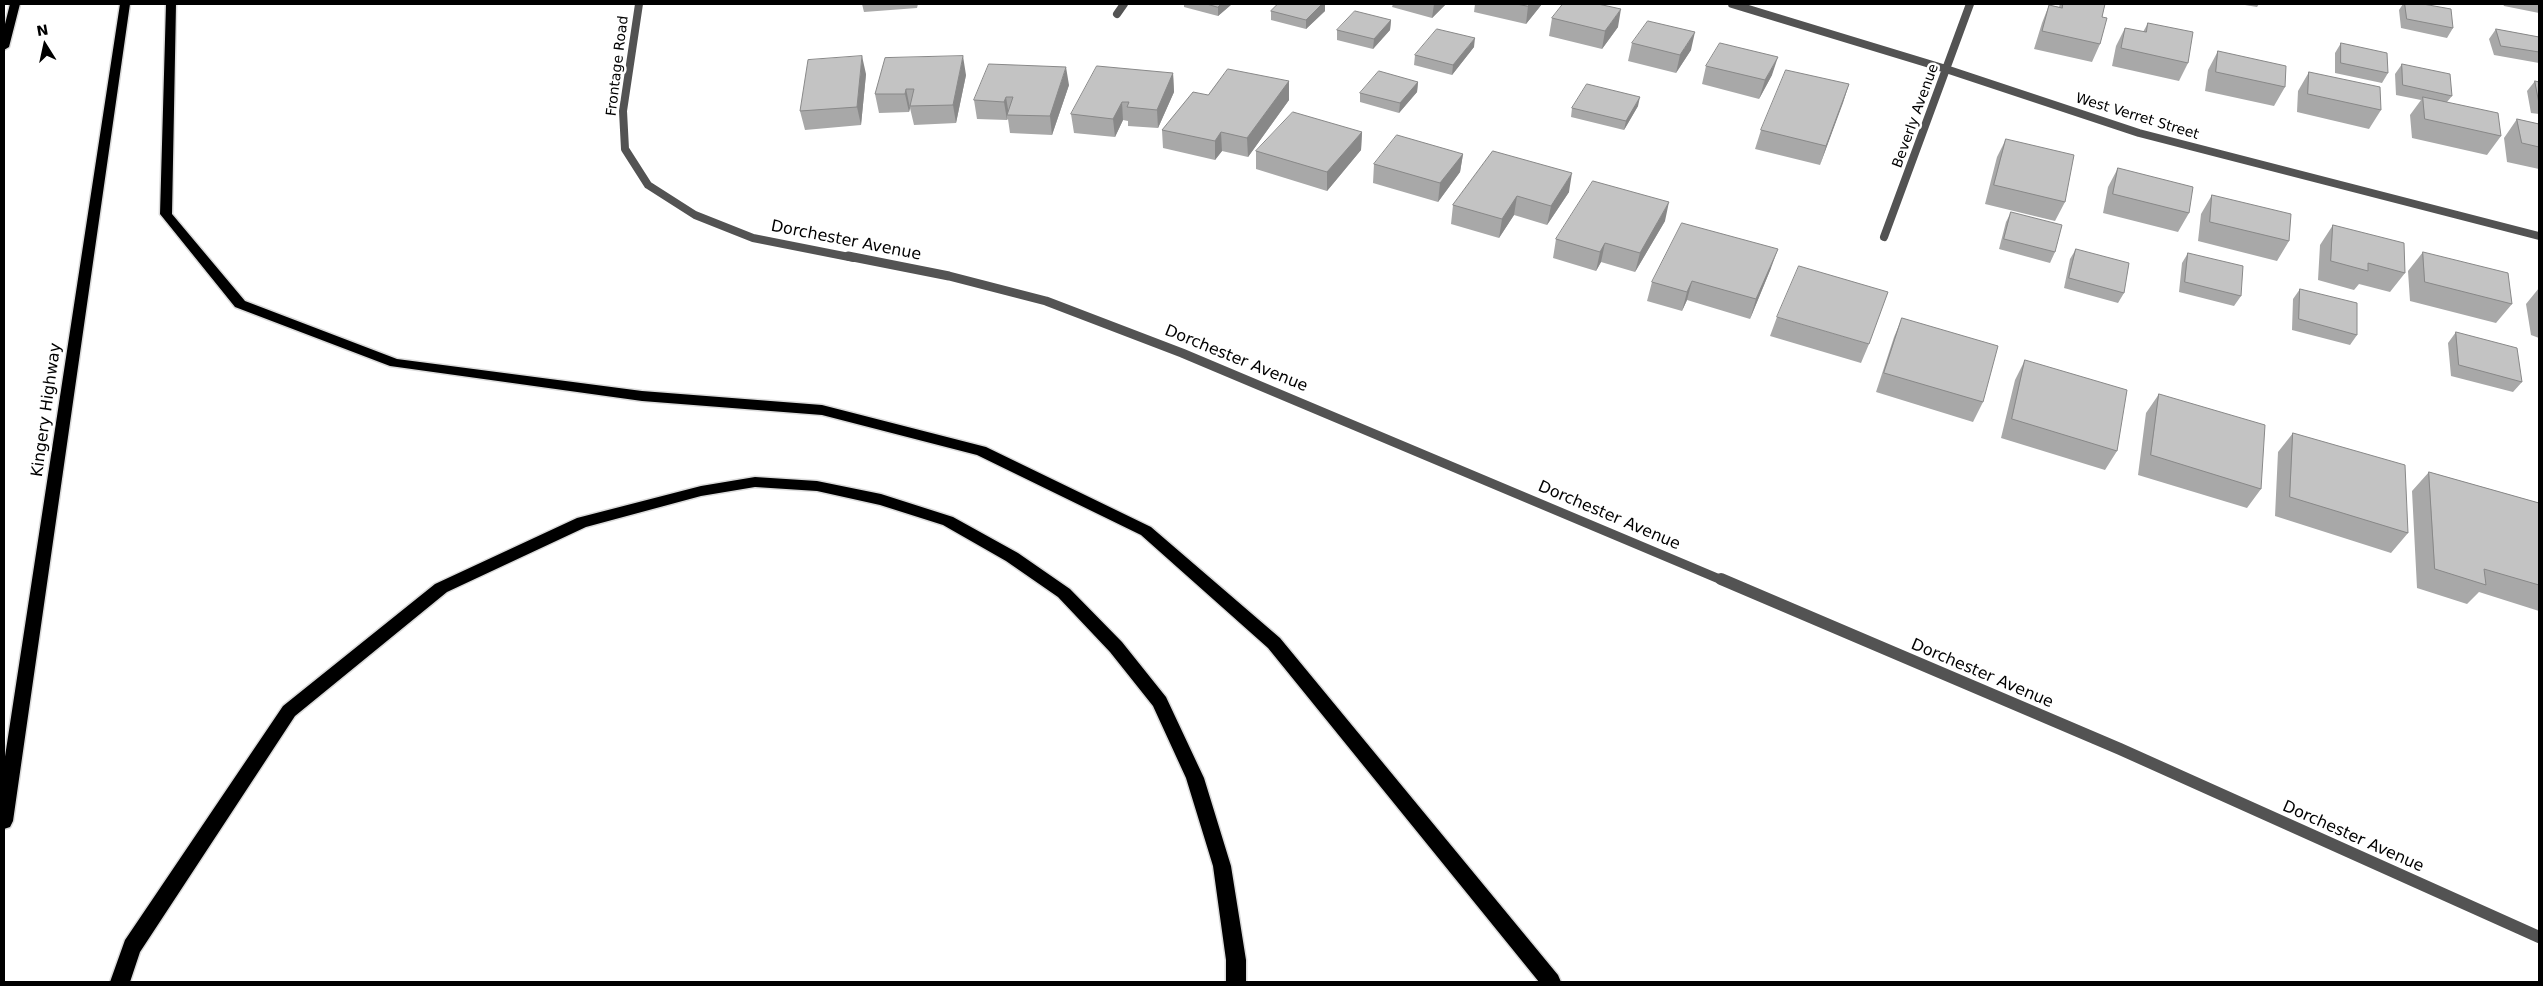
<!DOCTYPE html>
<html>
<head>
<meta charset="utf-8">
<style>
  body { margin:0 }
  #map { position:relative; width:2543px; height:986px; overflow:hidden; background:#fff; font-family:"DejaVu Sans",sans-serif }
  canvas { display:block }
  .frame { position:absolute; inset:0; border:5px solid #000; pointer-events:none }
  .north { position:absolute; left:20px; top:20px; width:50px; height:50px; -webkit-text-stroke:4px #fff; paint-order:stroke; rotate:350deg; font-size:14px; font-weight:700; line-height:20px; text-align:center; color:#000 }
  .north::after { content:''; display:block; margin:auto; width:18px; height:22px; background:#000; clip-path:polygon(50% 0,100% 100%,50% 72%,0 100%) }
</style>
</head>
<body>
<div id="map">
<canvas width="2543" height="986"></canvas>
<div class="frame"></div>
<div class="north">N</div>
</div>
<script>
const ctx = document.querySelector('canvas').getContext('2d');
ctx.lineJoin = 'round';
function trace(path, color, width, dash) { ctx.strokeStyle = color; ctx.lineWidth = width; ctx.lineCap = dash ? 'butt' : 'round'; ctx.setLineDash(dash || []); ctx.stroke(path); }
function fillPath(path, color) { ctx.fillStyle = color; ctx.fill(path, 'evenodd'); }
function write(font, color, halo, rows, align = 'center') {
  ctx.font = font + ' "DejaVu Sans",sans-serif'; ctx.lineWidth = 5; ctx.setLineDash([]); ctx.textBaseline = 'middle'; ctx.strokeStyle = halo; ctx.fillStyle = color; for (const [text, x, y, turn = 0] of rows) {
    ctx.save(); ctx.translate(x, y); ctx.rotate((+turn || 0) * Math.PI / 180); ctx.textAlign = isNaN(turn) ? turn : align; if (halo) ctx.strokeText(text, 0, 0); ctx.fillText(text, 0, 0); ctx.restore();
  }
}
const streetFar2 = new Path2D(`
  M639,4L623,111L625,149L648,185L695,215L753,238L854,258
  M1732,4L1946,69L2139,133L2539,236
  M1117,14L1124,4
  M1884,237L1970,4`);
const streetFar1 = new Path2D(`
  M848,256L949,276L1046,301L1182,353L1724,581`);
const street = new Path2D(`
  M1721,579L2120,749L2539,937`);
const highway = new Path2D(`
  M10,4H20L9,47L4,50V28Z
  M120,4H130L13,821L10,827L4,829V763Z
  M166,4H176L172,214L245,301L397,359L642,391L822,405L986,447L1151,527L1280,638L1558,975L1561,982H1539L1268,648L1141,535L977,455L822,415L642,401L390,366L235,307L160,214Z
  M755,477L817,481L881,494L953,517L1018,553L1070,589L1122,642L1166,697L1204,778L1231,866L1246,960V982H1226V960L1213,866L1186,778L1153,706L1110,652L1058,597L1006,561L943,525L880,505L817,491L755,487L701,496L586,527L447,592L295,716L140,952L130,982H110L125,940L283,706L435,584L577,518L701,486Z`);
const wall = new Path2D(`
  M862,4H918L917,8L864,12Z
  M1184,4H1232L1218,16L1184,7Z
  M1278,4H1325V11L1306,29L1271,20V11Z
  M1393,4H1446L1432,18L1392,7Z
  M1475,4H1542L1526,24L1474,12Z
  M2060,4H2105L2102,17L2100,44L2092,62L2034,49L2042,23L2049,5L2059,7Z
  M2239,4H2259L2257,7Z
  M2403,4H2423L2453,28L2447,38L2401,28L2399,10Z
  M2503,4H2539V13L2504,6Z
  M1552,18L1618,27L1602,49L1549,36Z
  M1391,20L1390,30L1373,49L1337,40V30Z
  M2148,23L2188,63L2179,81L2112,66L2116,46L2125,28L2143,32Z
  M2496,29L2539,37V63L2494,55L2489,39Z
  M1632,43L1691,50L1676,73L1628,61Z
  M2341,43L2388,73L2382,83L2335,73V53Z
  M1474,47L1452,75L1414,65L1415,55Z
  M2218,51L2285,87L2274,106L2205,91L2208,70Z
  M2402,64L2452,96L2447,102L2501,136L2487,155L2412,138L2410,115L2421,100L2396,95L2395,74Z
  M1706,66L1772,75L1759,99L1702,84Z
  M2309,72L2381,110L2369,129L2297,112L2298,91Z
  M1173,73L1174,92L1158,128L1128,126V121L1123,120L1115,137L1074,133L1071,114Z
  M866,74L861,125L805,130L800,111Z
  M966,75L956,123L914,125L910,108L909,112L879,113L875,94Z
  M1289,81V100L1248,157L1222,151L1215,160L1163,148L1162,130L1208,95Z
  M2535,81L2539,82V114L2531,113L2527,91Z
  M1418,82L1417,92L1399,113L1360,102V93Z
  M1849,84L1820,165L1755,149L1761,130Z
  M1069,85L1052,135L1010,133L1008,119L1007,120L977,119L974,100Z
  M1638,106L1624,130L1571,117L1572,108Z
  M2517,119L2539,124V169L2507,162L2504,138Z
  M1362,132L1361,150L1327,191L1256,169V151Z
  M2006,139L2065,202L2055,221L1985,204L1997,157Z
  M1493,151L1569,192L1547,225L1514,215L1499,238L1451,224L1453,205Z
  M1463,154L1460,172L1438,202L1373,183L1374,164Z
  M2118,168L2189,213L2178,232L2103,213L2108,187Z
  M2212,195L2289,241L2277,261L2198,241L2201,214Z
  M2011,212L2055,252L2050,263L1999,249L2006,222Z
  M1665,221L1635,272L1601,262L1596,271L1553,258L1556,239Z
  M2333,225L2405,273L2390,292L2359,284L2354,290L2318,280L2320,245Z
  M2076,249L2124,293L2118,303L2064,288L2070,259Z
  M2423,252L2512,304L2496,323L2410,301L2408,271Z
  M2188,253L2241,296L2234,306L2179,292L2182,263Z
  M1771,268L1750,319L1687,300L1682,311L1647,301L1652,282Z
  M2539,288V338L2531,335L2526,304Z
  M2300,289L2357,335L2350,345L2292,330L2293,299Z
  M1777,317L1869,344L1861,363L1770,336Z
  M1902,318L1983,402L1973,422L1876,392L1894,337Z
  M2456,332L2522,382L2513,392L2451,376L2448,343Z
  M2025,360L2117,451L2105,470L2001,438L2015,380Z
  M2159,394L2261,489L2247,508L2138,475L2146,413Z
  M2293,433L2408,533L2391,553L2275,516L2278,452Z
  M2429,472L2539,503V611L2479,592L2467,604L2417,588L2412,491Z`);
const shadedWall = new Path2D(`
  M1221,4H1232L1218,16V7Z
  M1322,4H1325V11L1306,29V20Z
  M1434,4H1446L1432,18Z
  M1530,4H1542L1526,24L1528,6Z
  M1621,9L1618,27L1602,49L1605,31Z
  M1391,20L1390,30L1373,49L1374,39Z
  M1695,32L1691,50L1676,73L1680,55Z
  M1475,38L1474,47L1452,75L1453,65Z
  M862,56L866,74L861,125L857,107Z
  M963,56L966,75L956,123L953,105Z
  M1778,57L1772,75L1759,99L1765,80Z
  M1066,67L1069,85L1052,135L1050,116Z
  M1173,73L1174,92L1158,128L1157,110Z
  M1289,81V100L1248,157L1247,138Z
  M1418,82L1417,92L1399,113L1400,103Z
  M1849,84L1843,103L1820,165L1826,146Z
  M906,89L910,108L909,112L905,94Z
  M1006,97L1009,115H1007V120L1004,102Z
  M1640,97L1638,106L1624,130L1626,121Z
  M1122,102L1123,120L1115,137L1113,119Z
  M1221,132L1222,151L1215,160V141Z
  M1362,132L1361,150L1327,191V172Z
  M1463,154L1460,172L1438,202L1440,183Z
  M1572,173L1569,192L1547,225L1551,206Z
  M1517,196L1514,215L1499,238L1502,219Z
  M1669,202L1665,221L1635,272L1640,253Z
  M1605,243L1601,262L1596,271L1600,252Z
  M1778,249L1771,268L1750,319L1756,299Z
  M1692,281L1687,300L1682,311L1687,292Z`);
const building = new Path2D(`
  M1207,4H1221L1218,7Z
  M1278,4H1322L1306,20L1271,11Z
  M1517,4H1530L1528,6Z
  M1563,4H1598L1621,9L1605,31L1552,18Z
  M2063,4H2105L2102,17L2107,18L2100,44L2042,31L2049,5L2062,8Z
  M2405,4H2423L2451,9L2453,28L2407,19Z
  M1355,11L1391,20L1374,39L1337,30Z
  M1648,21L1695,32L1680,55L1632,43Z
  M2148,23L2193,32L2188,63L2121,48L2125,28L2146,32Z
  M1437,29L1475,38L1453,65L1415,55Z
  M2496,29L2539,37V52L2501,46Z
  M1720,43L1778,57L1765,80L1706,66Z
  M2341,43L2387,53L2388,73L2341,63Z
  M2218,51L2286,66L2285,87L2216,72Z
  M862,56L857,107L800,111L808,60Z
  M963,56L953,105L910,106L914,89H906L905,94H875L885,58Z
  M989,64L1066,67L1050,116L1007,115L1013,97H1006L1004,102L974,100Z
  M2402,64L2450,74L2452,96L2403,85Z
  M1097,66L1173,73L1157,110L1127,107L1129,102H1122L1113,119L1071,114Z
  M1228,69L1289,81L1247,138L1221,132L1215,141L1162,130L1193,92L1208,95Z
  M1786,70L1849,84L1826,146L1761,130Z
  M1379,71L1418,82L1400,103L1360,93Z
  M2309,72L2380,87L2381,110L2308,94Z
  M2535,81L2539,82V103Z
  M1587,84L1640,97L1626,121L1572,108Z
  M2423,97L2498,113L2501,136L2425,119Z
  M1293,112L1362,132L1327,172L1256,151Z
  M2517,119L2539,124V147L2522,143Z
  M1397,135L1463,154L1440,183L1374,164Z
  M2006,139L2074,155L2065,202L1994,185Z
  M1493,151L1572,173L1551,206L1517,196L1502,219L1453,205Z
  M2118,168L2193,187L2189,213L2113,194Z
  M1593,181L1669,202L1640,253L1605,243L1600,252L1556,239Z
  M2212,195L2291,214L2289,241L2210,222Z
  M2011,212L2062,225L2055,252L2004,239Z
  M1682,223L1778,249L1756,299L1692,281L1687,292L1652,282Z
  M2333,225L2404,243L2405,273L2368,263V271L2331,261Z
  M2076,249L2129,263L2124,293L2069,278Z
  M2423,252L2508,273L2512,304L2425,282Z
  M2188,253L2243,266L2241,296L2185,282Z
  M1799,266L1888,292L1869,344L1777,317Z
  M2300,289L2357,303V335L2299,319Z
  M1902,318L1998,346L1983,402L1884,373Z
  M2456,332L2517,348L2522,382L2459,365Z
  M2025,360L2127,390L2117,451L2012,419Z
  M2159,394L2265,425L2261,489L2151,455Z
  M2293,433L2405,465L2408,533L2290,497Z
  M2429,472L2539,503V585L2484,569L2486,585L2435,569Z`);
const farStreetnames = [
  ["Frontage Road",618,66,-83],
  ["Beverly Avenue",1916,116,-70],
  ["West Verret Street",2137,117,17]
];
const streetNames = [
  ["Dorchester Avenue",846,241,11],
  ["Dorchester Avenue",1236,359,22],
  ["Kingery Highway",47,410,-82],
  ["Dorchester Avenue",1609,516,23],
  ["Dorchester Avenue",1982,674,23],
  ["Dorchester Avenue",2353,837,24]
];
trace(highway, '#dbdbdb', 3);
trace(streetFar2, '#535353', 8);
trace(streetFar1, '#535353', 9);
trace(street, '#535353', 12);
fillPath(highway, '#000');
fillPath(wall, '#a8a8a8');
fillPath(shadedWall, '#888');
fillPath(building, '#c3c3c3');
trace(building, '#888', 1);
write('14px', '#000', '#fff', farStreetnames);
write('16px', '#000', '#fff', streetNames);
</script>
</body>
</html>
